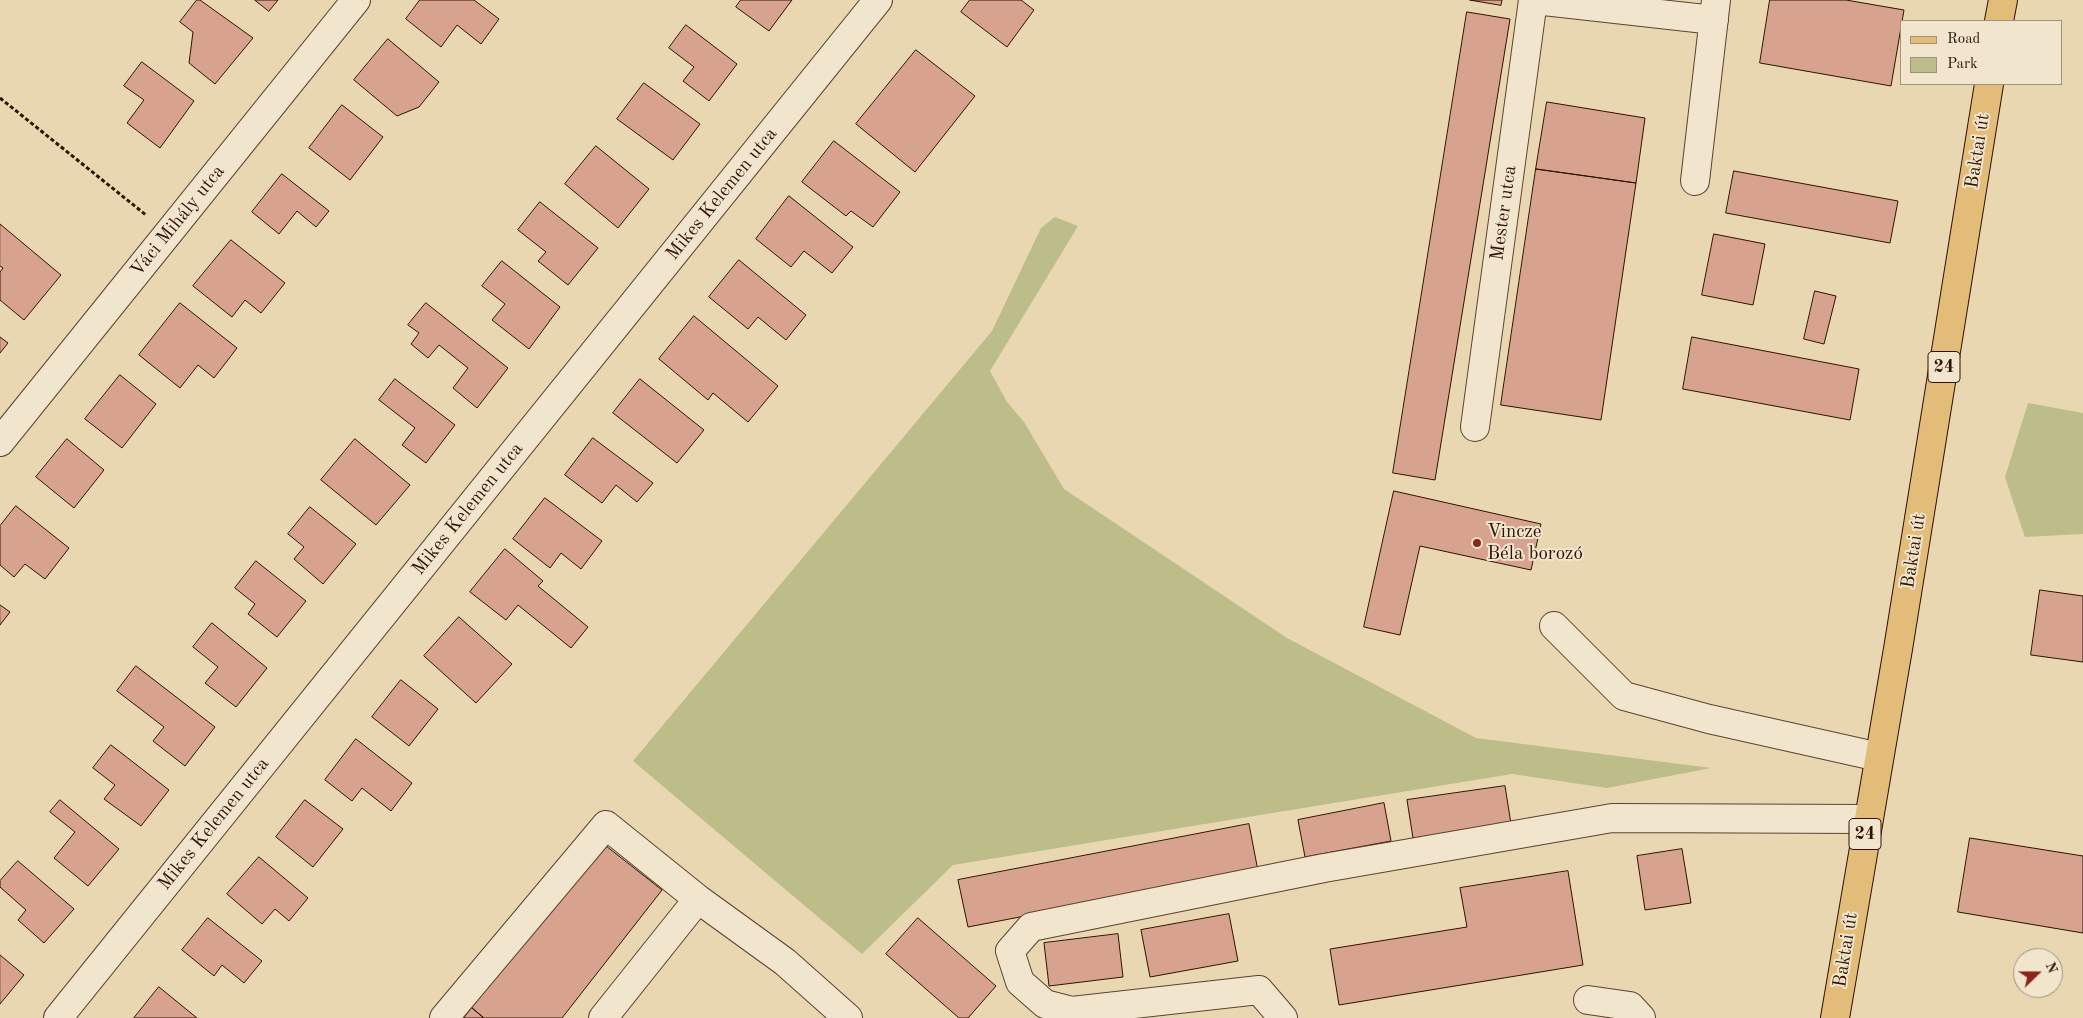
<!DOCTYPE html>
<html>
<head>
<meta charset="utf-8">
<style>
  body { margin:0 }
  #map { position:relative; width:2083px; height:1018px; overflow:hidden; background:#e9d7b2; font-family:"Old Standard TT",serif }
  canvas { display:block }
  .legend { position:absolute; left:1900px; top:20px; width:162px; height:65px; box-sizing:border-box; background:#f1e5cd; border:1px solid #a3917d; margin:0; padding:6px 9px; list-style:none; font-size:15px; color:#2f1204 }
  .legend li { display:flex; align-items:center; gap:10px; height:25px }
  .legend b { width:25px; border:1px solid #a3917d }
  .north { position:absolute; left:2013px; top:948px; width:50px; height:50px; box-sizing:border-box; background:#f1e5cd; border:1px solid #a3917d; border-radius:50%; rotate:68deg; font-size:14px; font-weight:700; line-height:20px; text-align:center; color:#2f1204 }
  .north::after { content:''; display:block; margin:auto; width:18px; height:22px; background:#8f2418; clip-path:polygon(50% 0,100% 100%,50% 72%,0 100%) }
</style>
</head>
<body>
<div id="map">
<canvas width="2083" height="1018"></canvas>
<ul class="legend">
<li><b style="height:6px;background:#e4bc79"></b>Road</li>
<li><b style="height:14px;background:#bcbd88"></b>Park</li>
</ul>
<div class="north">N</div>
</div>
<script>
const ctx = document.querySelector('canvas').getContext('2d');
ctx.lineJoin = 'round';
function fillPath(path, color) { ctx.fillStyle = color; ctx.fill(path, 'evenodd'); }
function trace(path, color, width, dash) { ctx.strokeStyle = color; ctx.lineWidth = width; ctx.lineCap = dash ? 'butt' : 'round'; ctx.setLineDash(dash || []); ctx.stroke(path); }
function write(font, color, halo, rows, align = 'center') {
  ctx.font = font + ' "Old Standard TT",serif'; ctx.lineWidth = 4; ctx.setLineDash([]); ctx.textBaseline = 'middle'; ctx.strokeStyle = halo; ctx.fillStyle = color; for (const [text, x, y, turn = 0] of rows) {
    ctx.save(); ctx.translate(x, y); ctx.rotate((+turn || 0) * Math.PI / 180); ctx.textAlign = isNaN(turn) ? turn : align; if (halo) ctx.strokeText(text, 0, 0); ctx.fillText(text, 0, 0); ctx.restore();
  }
}
const green = new Path2D(`
  M1055,217L1078,226L990,371L1007,402L1024,422L1064,489L1287,638L1476,738L1711,768L1607,788L1512,774L953,865L862,954L633,761L992,331L1041,228Z
  M2028,403L2083,413V534L2025,537L2005,477Z`);
const building = new Path2D(`
  M197,0H200L253,38L215,84L189,63L193,32L180,22Z
  M255,0H278L269,11Z
  M420,0H474L499,19L481,44L457,25L441,47L406,19Z
  M741,0H792L769,31L736,7Z
  M970,0H1021L1034,10L1007,47L961,12Z
  M1470,0H1502L1501,5Z
  M1770,0H1846L1904,10L1891,86L1760,63Z
  M1467,12L1510,19L1435,480L1393,473Z
  M686,25L737,64L709,101L683,81L694,67L669,48Z
  M388,39L439,82L419,107L397,116L354,80Z
  M916,50L975,96L915,172L856,124Z
  M142,62L194,101L160,148L127,123L144,100L124,86Z
  M644,83L700,124L673,160L617,119Z
  M1547,102L1645,118L1636,183L1536,169Z
  M342,105L383,137L350,180L309,148Z
  M834,141L900,192L873,227L851,211L846,216L802,182Z
  M596,146L649,189L618,228L565,184Z
  M1536,169L1636,183L1601,420L1501,405Z
  M1734,171L1898,201L1890,243L1726,213Z
  M282,174L329,211L316,227L297,211L279,234L252,212Z
  M789,196L853,247L832,273L804,251L791,267L756,239Z
  M540,202L598,248L568,285L538,261L546,252L518,230Z
  M0,224L61,275L24,320L0,300V272L3,268L0,266Z
  M1714,234L1765,244L1753,305L1702,295Z
  M231,240L285,283L261,313L245,300L232,317L193,286Z
  M739,260L806,315L786,340L758,317L748,329L709,297Z
  M502,261L560,307L529,349L492,320L505,304L482,286Z
  M1815,291L1836,296L1824,344L1804,339Z
  M180,303L237,348L214,378L198,365L180,388L139,355Z
  M426,303L508,368L477,408L453,388L468,368L439,345L428,358L411,344L419,333L408,325Z
  M694,316L778,386L748,422L713,393L708,400L659,359Z
  M0,337L8,343L0,353Z
  M1692,337L1859,369L1850,420L1683,389Z
  M120,375L156,404L122,448L85,419Z
  M395,379L455,425L426,463L402,445L415,428L379,400Z
  M640,379L704,430L677,463L613,413Z
  M593,438L653,483L637,502L616,485L602,503L565,475Z
  M67,439L104,470L74,508L36,477Z
  M355,439L410,485L376,525L321,480Z
  M1394,491L1541,524L1531,570L1420,546L1400,635L1364,627Z
  M545,498L602,541L581,569L561,553L550,568L513,539Z
  M16,506L69,548L45,579L25,564L14,577L0,565V526Z
  M310,507L356,544L323,584L294,559L304,547L288,534Z
  M505,549L543,581L538,586L588,627L571,648L518,605L506,620L470,592Z
  M256,561L306,601L277,637L248,614L255,604L235,588Z
  M2040,590L2083,596V662L2031,655Z
  M0,605L10,612L0,625Z
  M459,617L512,664L476,703L424,656Z
  M212,623L267,668L236,707L205,683L218,667L193,647Z
  M136,666L215,727L185,766L153,741L164,727L117,691Z
  M401,680L438,709L409,746L372,717Z
  M356,739L412,783L391,811L362,788L352,801L325,780Z
  M111,745L169,790L141,826L104,799L115,785L93,768Z
  M1505,786L1511,824L1413,838L1407,800Z
  M60,800L119,849L88,886L54,858L75,832L50,812Z
  M305,800L343,829L313,867L276,837Z
  M1384,803L1391,841L1305,857L1298,820Z
  M1249,824L1258,871L968,927L958,880Z
  M1970,838L2083,856V933L1958,912Z
  M601,842L662,890L562,1018H484L472,1008Z
  M1682,849L1691,903L1645,910L1637,856Z
  M259,857L308,898L289,921L275,909L262,924L227,894Z
  M18,861L74,909L44,943L18,920L26,910L0,887V881Z
  M1568,871L1583,965L1339,1005L1330,949L1467,927L1460,888Z
  M1229,914L1238,961L1150,977L1141,930Z
  M208,918L262,961L244,983L222,965L214,976L182,950Z
  M918,918L996,986L968,1018H959L886,954Z
  M1118,934L1123,977L1049,986L1044,943Z
  M0,955L24,975L0,1004Z
  M159,987L197,1018H134Z
  M472,1008L484,1018H464Z`);
const path = new Path2D(`
  M0,98L146,215`);
const minor = new Path2D(`
  M1535,0L1714,20
  M1695,181L1716,0
  M1475,427L1533,0
  M0,442L356,0
  M1554,626L1624,696L1709,719L1879,757
  M1588,1000L1630,1006L1641,1018
  M58,1018L878,0
  M444,1018L606,825L698,899L785,962L848,1018
  M603,1018L698,899
  M1283,1018L1259,990L1072,1011L1045,1004L1020,982L1010,951L1031,927L1324,868L1612,818L1867,819`);
const major = new Path2D(`
  M1999,21L2003,0
  M1835,1018L1898,649L1989,84`);
const markers = [
  [1477,543,5,"#8f2418"]
];
const shields = [
  [1944,367,32],
  [1865,834,32]
];
const shieldNames = [
  ["24",1944,367],
  ["24",1865,834]
];
const streetNames = [
  ["Baktai út",1978,151,-81],
  ["Mikes Kelemen utca",722,194,-51],
  ["Mester utca",1504,213,-82],
  ["Váci Mihály utca",178,221,-51],
  ["Mikes Kelemen utca",468,509,-51],
  ["Baktai út",1914,551,-81],
  ["Mikes Kelemen utca",214,824,-51],
  ["Baktai út",1846,950,-81]
];
const poiNames = [
  ["Vincze",1487,532],
  ["Béla borozó",1487,554]
];
fillPath(green, '#bcbd88');
fillPath(building, '#d8a38e');
trace(building, '#2f1204', 1);
trace(minor, '#5e4330', 30);
trace(major, '#2f1204', 30);
trace(path, '#2f1204', 3, [4, 2.5]);
trace(minor, '#f1e5cd', 28);
trace(major, '#e4bc79', 28);
for (const [x, y, r, color] of markers) { const dot = new Path2D(); dot.arc(x, y, r, 0, 2 * Math.PI); ctx.fillStyle = color; ctx.fill(dot); trace(dot, '#f1e5cd', 2); }
for (const [x, y, w] of shields) { const box = new Path2D(); box.roundRect(x - w / 2, y - 15.5, w, 31, 4); ctx.fillStyle = '#f1e5cd'; ctx.fill(box); trace(box, '#2f1204', 1); }
write('bold 18px', '#2f1204', null, shieldNames);
write('19px', '#2f1204', '#f1e5cd', streetNames);
write('19px', '#2f1204', '#f1e5cd', poiNames, 'left');
</script>
</body>
</html>
